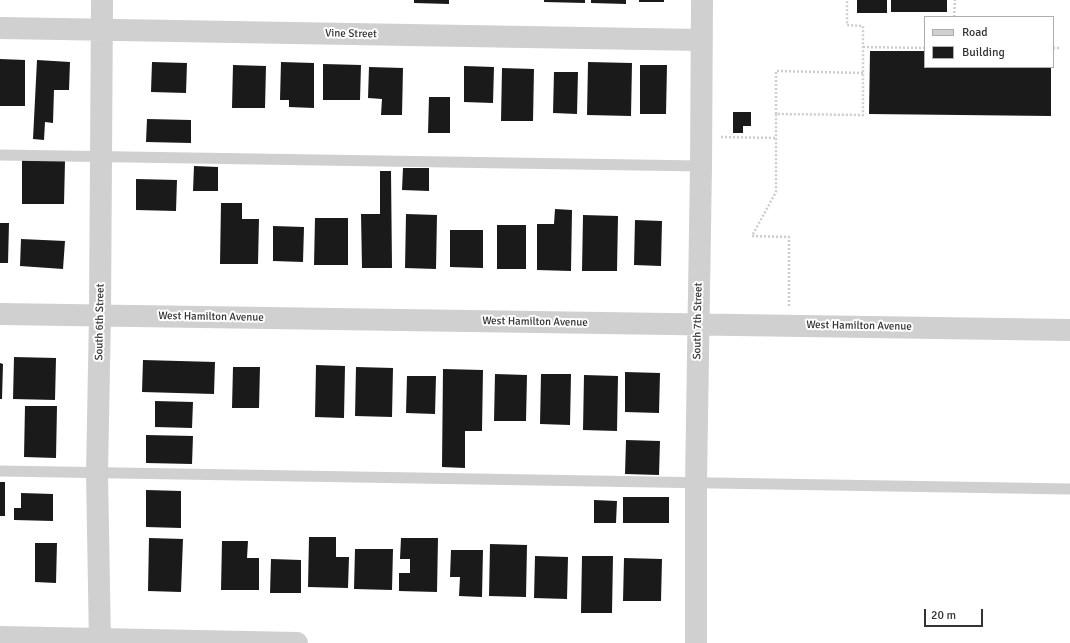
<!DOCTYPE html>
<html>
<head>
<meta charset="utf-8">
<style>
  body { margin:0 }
  #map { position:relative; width:1070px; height:643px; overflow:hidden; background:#fff; font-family:Signika,sans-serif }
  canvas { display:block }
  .legend { position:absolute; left:924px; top:16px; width:130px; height:52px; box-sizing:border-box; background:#fff; border:1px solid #adadad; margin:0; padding:5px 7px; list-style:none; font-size:12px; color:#333 }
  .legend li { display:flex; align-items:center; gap:8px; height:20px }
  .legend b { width:20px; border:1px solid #adadad }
  .scale { position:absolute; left:924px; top:609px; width:59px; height:18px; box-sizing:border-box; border:2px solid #333; border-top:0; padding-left:5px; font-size:12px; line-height:14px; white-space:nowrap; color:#333; -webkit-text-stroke:3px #fff; paint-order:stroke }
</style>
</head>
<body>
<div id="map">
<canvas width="1070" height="643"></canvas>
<ul class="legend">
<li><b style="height:5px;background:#d0d0d0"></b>Road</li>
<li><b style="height:11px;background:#1a1a1a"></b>Building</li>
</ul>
<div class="scale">20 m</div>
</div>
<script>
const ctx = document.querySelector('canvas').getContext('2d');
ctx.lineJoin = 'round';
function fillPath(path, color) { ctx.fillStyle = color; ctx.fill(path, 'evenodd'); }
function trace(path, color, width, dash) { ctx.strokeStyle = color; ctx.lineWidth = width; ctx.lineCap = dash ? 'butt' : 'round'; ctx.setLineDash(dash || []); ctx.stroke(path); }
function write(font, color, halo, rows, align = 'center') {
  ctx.font = font + ' Signika,sans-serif'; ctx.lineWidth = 4; ctx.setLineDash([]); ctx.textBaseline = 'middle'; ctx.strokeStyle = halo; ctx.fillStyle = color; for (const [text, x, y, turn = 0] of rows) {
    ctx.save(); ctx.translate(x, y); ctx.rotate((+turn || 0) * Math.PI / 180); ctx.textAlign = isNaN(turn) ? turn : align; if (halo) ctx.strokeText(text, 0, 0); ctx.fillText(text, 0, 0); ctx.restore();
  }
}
const building = new Path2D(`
  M414,0H449V4L414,3Z
  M544,0H585V3L544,2Z
  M591,0H626V4L591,3Z
  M639,0H664V2H639Z
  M857,0H887V13H857Z
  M891,0H947V12H891Z
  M870,51H925V67H1051V116L869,114Z
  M0,59L25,60V106H0Z
  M37,60L70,62L69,90H54L53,123L45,122L44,140L33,139Z
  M152,62L187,63L186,93L151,92Z
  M281,62L314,63V108L289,107V100H280Z
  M588,62L632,63L631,116L587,115Z
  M323,64L361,65L360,100H323Z
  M233,65L266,66L265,108H232Z
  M640,65H667L666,114H640Z
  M464,66L494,67L493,103L464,102Z
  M369,67L403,68L402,115H381L382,99L368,98Z
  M502,68L534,69L533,121H501Z
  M554,72H578L577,114L553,113Z
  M429,97H450V133H428Z
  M733,112H751V126H743V133H733Z
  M147,119L191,120V143L146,142Z
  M22,160L65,161L64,204H22Z
  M194,166L218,167V191H193Z
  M403,168H429V191L402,190Z
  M380,171H391L392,268H362L361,214H380Z
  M136,179L177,180L176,211L136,210Z
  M221,203H242V219H259L258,264H220Z
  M555,209L572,210L571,271L537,270V224H554Z
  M406,214L437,215L436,269L405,268Z
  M583,215L618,216L617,271H582Z
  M315,218H348V265H314Z
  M635,220L662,221L661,266L634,265Z
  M0,223H9L8,263H0Z
  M497,225H526V269H497Z
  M273,226L304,227L303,262L273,261Z
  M450,230H483V268L450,267Z
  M21,239L65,241L63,269L20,266Z
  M14,357L56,358L55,400L13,399Z
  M143,360L215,362L214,394L142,392Z
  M0,363L3,364L2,399H0Z
  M316,365L345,366L344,418L315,417Z
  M233,367H260L259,408H232Z
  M356,367L393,368L392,417L355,416Z
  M443,369L483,370L482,431H465V468L442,467Z
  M625,372L660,373L659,413L625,412Z
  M495,374L527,375L526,421H494Z
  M541,374H571L570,425L540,424Z
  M584,375L618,376L617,431L583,430Z
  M407,376H436L435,414L406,413Z
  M155,401L193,402L192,428L155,427Z
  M25,406H57L56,458L24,457Z
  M146,435L193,436L192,464L146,463Z
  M626,440L660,441L659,475L625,474Z
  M0,482H5V516H0Z
  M146,490L181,491V528L146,527Z
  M21,493L53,494V521L14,520V508H21Z
  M623,497H669V523H623Z
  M594,500L617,501L616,523H594Z
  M309,537H336V557H349L348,588L308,587Z
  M149,538L183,539L181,592L148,591Z
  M401,538H438L437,592L399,591V573H410V559H400Z
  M222,541H248L247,558H259V590H221Z
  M35,543H57L56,583L35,582Z
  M490,544L527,545L526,597L489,596Z
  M355,549H393L392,590L354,589Z
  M451,550H483L482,597L459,596L460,577H450Z
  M535,556L568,557L567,599L534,598Z
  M582,556H613L612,613H581Z
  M624,558L662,559L661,601H623Z
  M271,559L301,560V593H270Z`);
const path = new Path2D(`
  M954,17L955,0
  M863,47L925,48
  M1053,48H1061
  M776,114V71L863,73
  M721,137L776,138
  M789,306V237L752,236L776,192V114L863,115V26L847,25V0`);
const service = new Path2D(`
  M0,155L701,166
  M0,471L1070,489`);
const minor = new Path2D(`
  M0,28L701,40
  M0,314L1070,330
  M0,637L297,643
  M100,643L97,473L100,315L102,0
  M696,643V483L701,166L702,0`);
const streetNames = [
  ["Vine Street",351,34,1],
  ["West Hamilton Avenue",211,317,1],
  ["South 7th Street",698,321,-89],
  ["South 6th Street",100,322,-89],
  ["West Hamilton Avenue",535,322,1],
  ["West Hamilton Avenue",859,326,1]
];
fillPath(building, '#1a1a1a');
trace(path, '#cdcdcd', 2.5, [2, 2]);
trace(service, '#d0d0d0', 11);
trace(minor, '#d0d0d0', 22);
write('11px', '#333', '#fff', streetNames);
</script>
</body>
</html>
